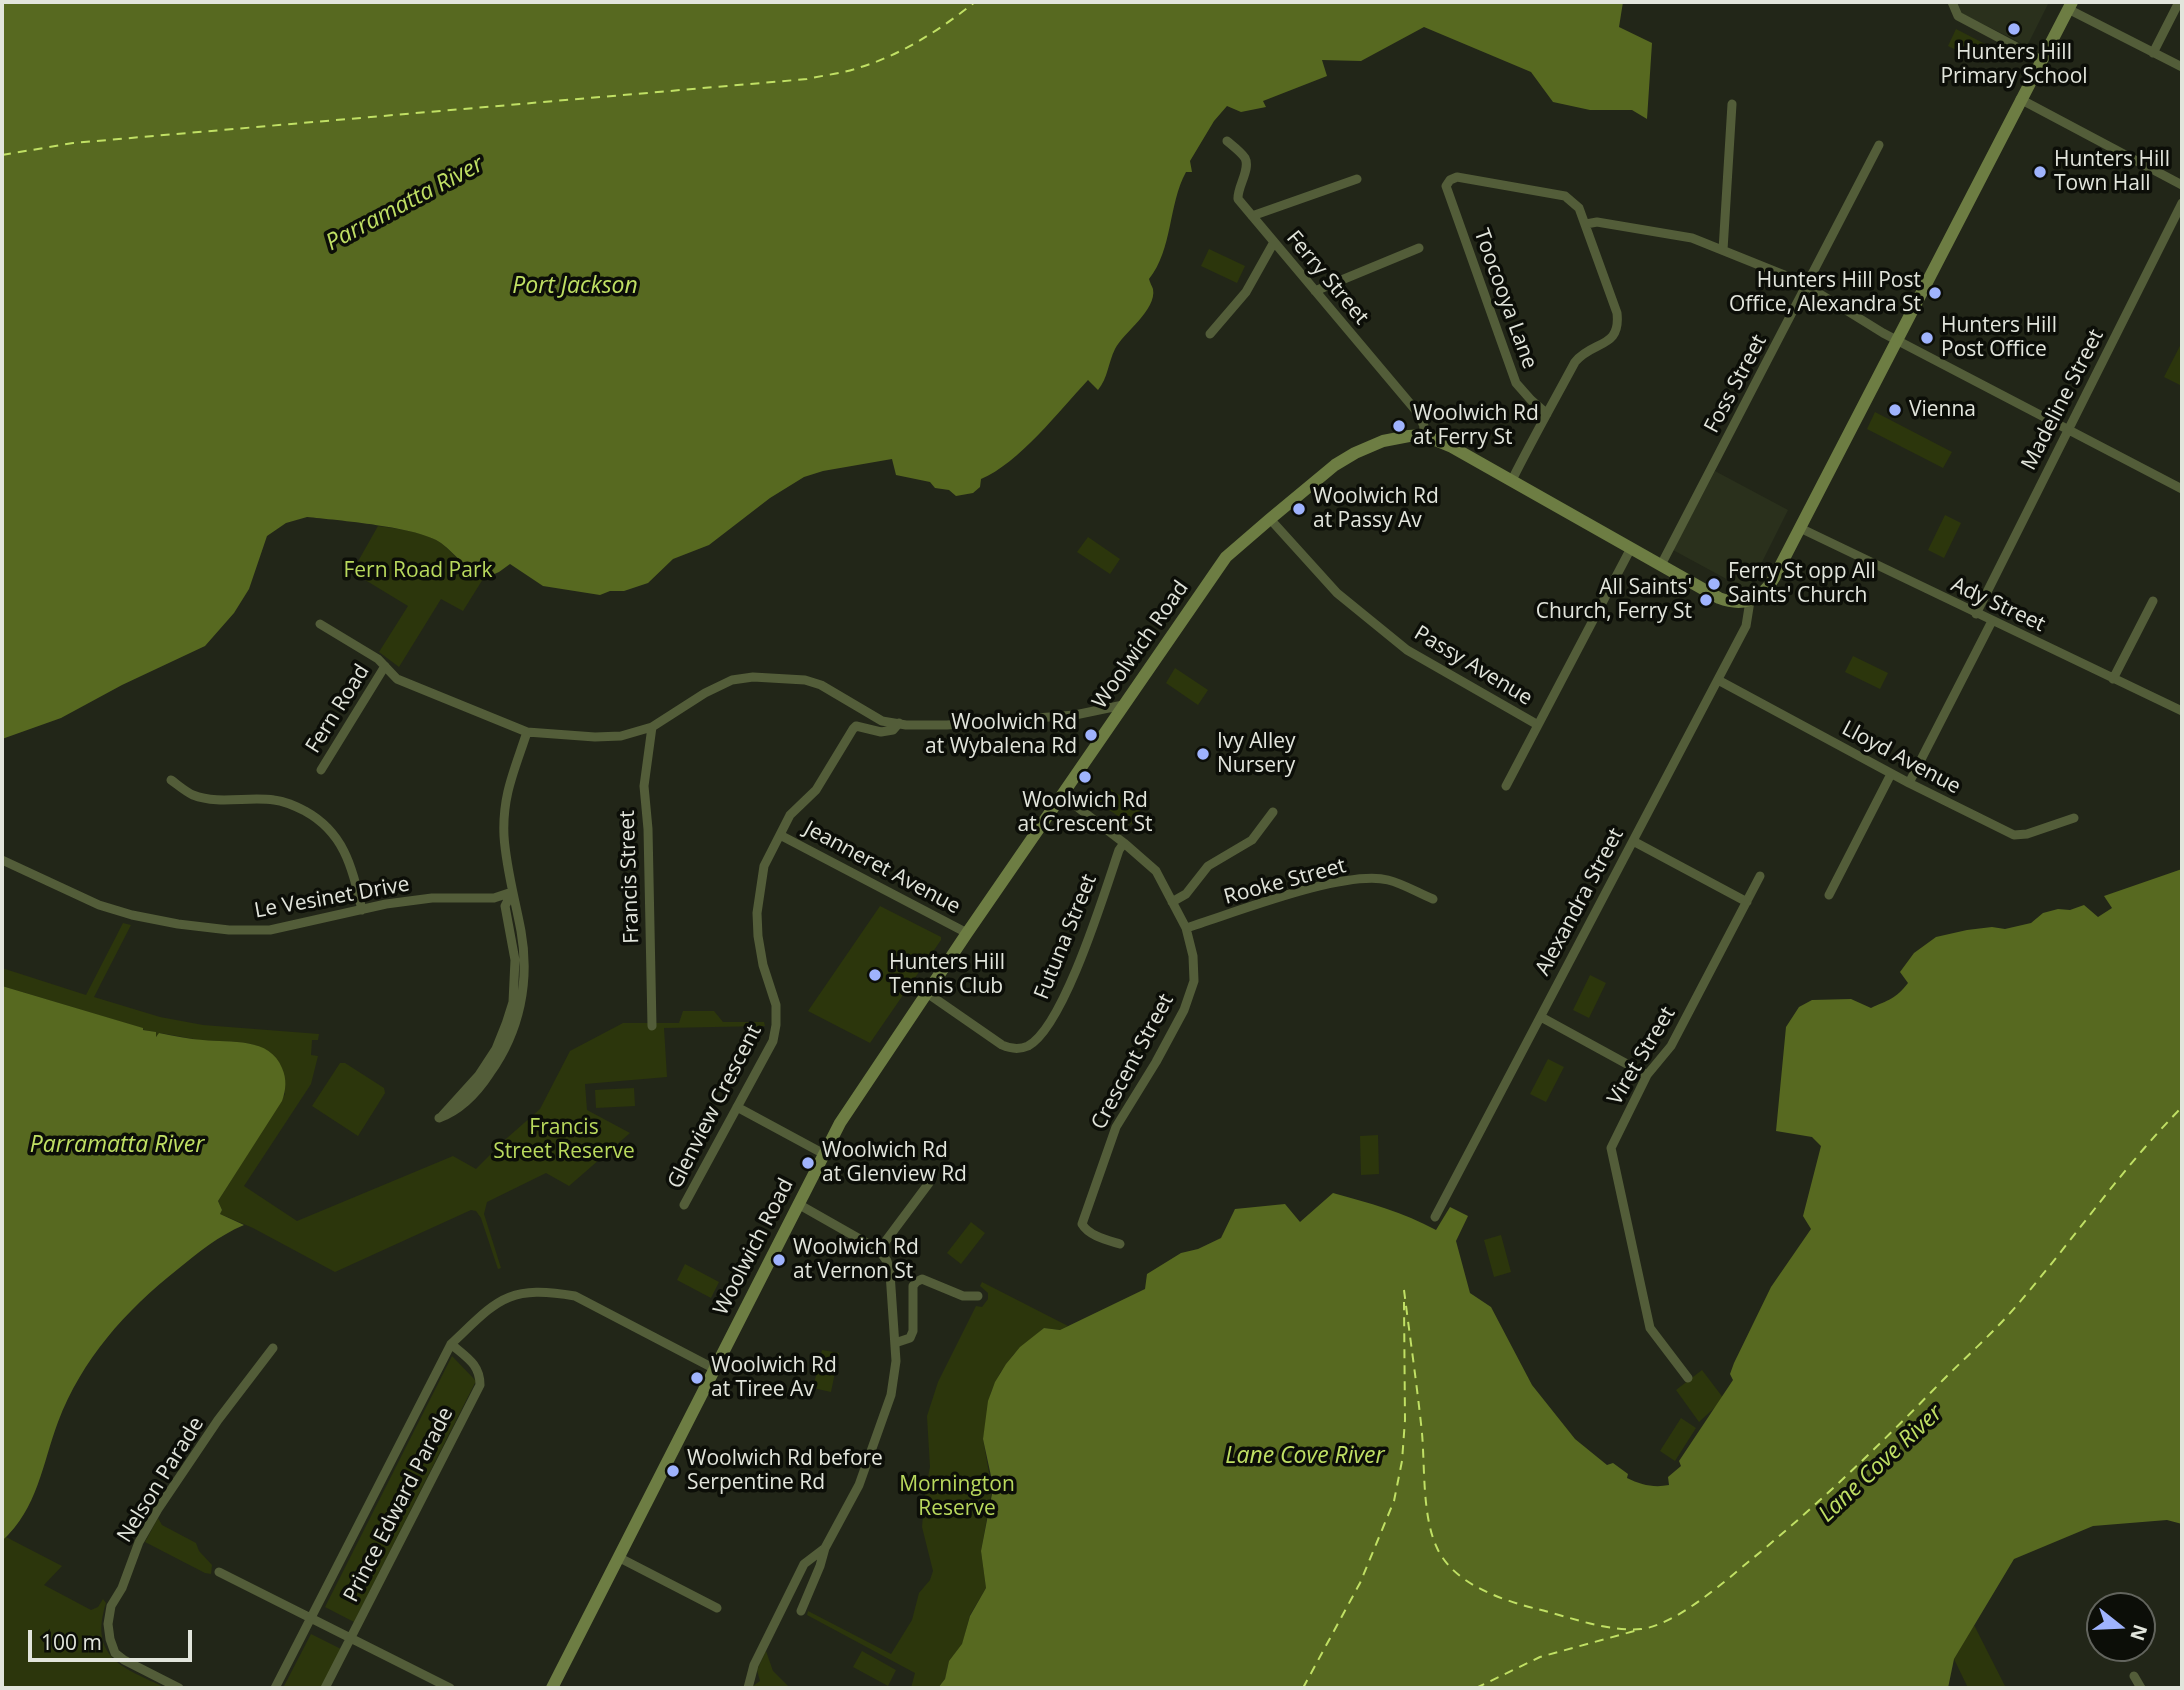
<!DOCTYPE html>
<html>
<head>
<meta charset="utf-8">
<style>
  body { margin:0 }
  #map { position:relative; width:2184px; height:1690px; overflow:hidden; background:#222618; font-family:"Open Sans",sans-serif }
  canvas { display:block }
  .frame { position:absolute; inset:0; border:4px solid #e2e5dc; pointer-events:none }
  .north { position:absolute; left:2086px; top:1592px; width:70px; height:70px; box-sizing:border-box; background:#0c0e08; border:2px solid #62645d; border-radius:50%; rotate:108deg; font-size:19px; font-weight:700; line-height:28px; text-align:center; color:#e2e5dc }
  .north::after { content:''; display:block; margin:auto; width:24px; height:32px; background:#9fb3fd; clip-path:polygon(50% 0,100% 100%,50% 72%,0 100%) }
  .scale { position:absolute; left:28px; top:1630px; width:164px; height:32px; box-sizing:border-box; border:4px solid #e2e5dc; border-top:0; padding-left:9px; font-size:21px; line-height:24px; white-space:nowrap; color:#e2e5dc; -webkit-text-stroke:5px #0c0e08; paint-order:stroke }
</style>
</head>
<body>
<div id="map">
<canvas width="2184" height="1690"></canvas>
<div class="frame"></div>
<div class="north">N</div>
<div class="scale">100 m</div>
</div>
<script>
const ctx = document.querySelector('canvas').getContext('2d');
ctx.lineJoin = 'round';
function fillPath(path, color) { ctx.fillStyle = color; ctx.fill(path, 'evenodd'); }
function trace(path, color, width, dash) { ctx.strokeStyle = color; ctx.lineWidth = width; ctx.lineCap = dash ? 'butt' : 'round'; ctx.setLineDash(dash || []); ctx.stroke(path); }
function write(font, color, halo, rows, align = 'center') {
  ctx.font = font + ' "Open Sans",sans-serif'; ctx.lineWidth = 7; ctx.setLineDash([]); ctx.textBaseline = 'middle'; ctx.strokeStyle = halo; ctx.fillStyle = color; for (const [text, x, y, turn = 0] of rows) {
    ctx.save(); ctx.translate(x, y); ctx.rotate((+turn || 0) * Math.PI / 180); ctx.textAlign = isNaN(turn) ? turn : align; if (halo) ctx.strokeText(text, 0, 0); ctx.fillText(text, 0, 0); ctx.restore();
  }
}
const built = new Path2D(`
  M1954,2H2049L2027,46L1957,11Z
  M1715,471L1788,510L1750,586L1743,588L1673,550Z`);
const green = new Path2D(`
  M1956,29L1991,47L1983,63L1948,46Z
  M1209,249L1245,266L1237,283L1201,266Z
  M2182,342V386L2164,377Z
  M1875,412L1952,452L1943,468L1867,429Z
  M1945,515L1961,523L1944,558L1928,550Z
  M378,526C394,528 429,533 441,543C457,556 463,568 483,579L463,611L441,599L399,667L379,652L408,606L352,572Z
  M1088,537L1120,559L1110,574L1077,552Z
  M1853,656L1888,673L1880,689L1845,672Z
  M1175,668L1208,690L1198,705L1166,683Z
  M1109,788L1141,810L1131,825L1099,803Z
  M880,906L941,937V940L870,1043L808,1011Z
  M123,923L131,925L94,997L160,1017L203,1025L319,1034L318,1040H312L311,1055L318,1056L311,1084L244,1186L297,1221L453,1156L476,1169L507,1138L540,1109L570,1051L623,1023H679L683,1011H714L723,1022H764L765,1026L664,1028L667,1077L585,1084L587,1110L630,1133L569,1186L546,1173L487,1202L484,1214L501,1268L498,1269L481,1218L476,1211L471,1210L335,1272L253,1228L220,1214L222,1210L218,1201L285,1094L275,1057C255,1037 225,1043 199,1040C186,1038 173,1035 160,1033L158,1037L156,1036L155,1032L144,1030L142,1028L2,986V968L86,995Z
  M1590,975L1606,983L1589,1018L1573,1010Z
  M1548,1059L1564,1067L1546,1102L1530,1094Z
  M340,1063H345L384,1088L385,1093L358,1136L312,1106Z
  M634,1088L635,1106L596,1108L595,1090Z
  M1378,1135L1379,1174L1361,1175L1360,1136Z
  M971,1222L985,1233L961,1264L947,1253Z
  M1501,1235L1511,1272L1494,1277L1484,1240Z
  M685,1264L719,1282L711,1298L677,1280Z
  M982,1282L1068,1326L1060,1330L1044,1328L1013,1355L1000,1373L991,1392L983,1439L992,1490L981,1551L986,1588L970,1615L962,1645L949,1661L945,1679L938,1688H911L915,1673L807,1615L808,1611L891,1654L912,1620L919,1593L930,1580L933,1571L922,1527L925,1492L930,1467L927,1416L938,1382L976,1306L982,1307L988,1299V1293L980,1286Z
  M822,1350L839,1353L831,1392L813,1388Z
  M452,1356L476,1381L354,1622L325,1607Z
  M1702,1370L1724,1399L1699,1422L1676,1390Z
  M1681,1418L1696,1428L1675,1461L1660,1451Z
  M158,1518L162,1525L196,1543L199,1551L212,1565L211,1574L205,1573L145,1542Z
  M6,1537L62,1566L44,1585L91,1610L98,1607L103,1599L106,1603C88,1659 125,1668 166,1688H2V1541Z
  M1974,1625L2006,1688H1968L1954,1659Z
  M311,1634L341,1649L321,1688H283Z
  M766,1651L773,1671L790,1688H755L753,1686L760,1681L757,1670Z
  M862,1651L896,1670L888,1686L853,1667Z`);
const water = new Path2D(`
  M2,2H1623L1619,27L1652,43L1647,119L1632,110H1590L1553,102L1531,72L1424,27L1361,61L1322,60L1327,76L1263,101L1266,107L1241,112L1227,106L1214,121L1190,161L1192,172H1186C1168,205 1173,249 1149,279C1150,283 1152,286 1153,289C1157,310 1123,333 1115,349C1108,363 1108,378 1098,390L1088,380C1060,410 1018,464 981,479L980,487L973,493L956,496L949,490L935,488L930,482L896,475L892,459L823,471L804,477L770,498L709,545L673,559L648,583L624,591H610L600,595L543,586L510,564L499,572L483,579C464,568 457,555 441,543C420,527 336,520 307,517L286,523L267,536L249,589L234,613L205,646L122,685L61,718L2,739Z
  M2182,869V1524L2167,1520L2093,1526L2014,1559L1954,1659L1948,1688H938L945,1679L949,1661L962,1644L970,1616L986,1588L981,1551L992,1494L991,1476L983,1439L988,1401L995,1382L1006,1364L1020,1347L1044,1328L1060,1330L1145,1289L1147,1274L1181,1253L1198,1249L1221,1238L1235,1209L1285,1204L1300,1222L1333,1193C1369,1203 1403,1212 1436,1230L1450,1207L1468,1216L1456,1241L1470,1293L1491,1307L1532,1385L1575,1439L1607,1465L1613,1463L1628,1474L1627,1478C1641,1485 1654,1488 1669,1485L1668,1477L1681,1466L1679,1461L1733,1380L1730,1374L1734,1363L1771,1287L1811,1229L1803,1216L1821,1146L1812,1137L1776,1131L1786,1027L1799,1007L1812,1000L1851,999L1871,1008C1888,1000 1896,999 1908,983L1900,972L1914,953L1936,937L1967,930L1992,927L2005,929L2031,923L2043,913L2058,909L2070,910L2084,905L2098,917L2112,908L2104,896Z
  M2,986L143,1028V1030L156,1032V1037L159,1033C174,1036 189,1039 203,1040C231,1043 270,1037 282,1068C287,1079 286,1090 282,1101L218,1201L222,1210L220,1214L244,1225C218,1236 199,1252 178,1269C125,1311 82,1359 58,1422C42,1465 38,1508 2,1541Z`);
const ferry = new Path2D(`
  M2,155L73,143L807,79C825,75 844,73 861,67C903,54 941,29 975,2
  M1404,1290C1410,1338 1417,1385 1422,1433C1425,1468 1422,1519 1438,1550C1456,1585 1502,1600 1537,1609C1570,1617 1607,1632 1641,1629C1673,1626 1722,1584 1747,1563C1816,1507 1881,1444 1943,1380C1968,1355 1995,1331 2018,1304C2074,1239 2122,1168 2182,1107
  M1303,1688L1360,1583L1394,1501L1402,1461L1405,1420L1404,1302
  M1476,1688L1540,1657L1638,1630`);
const street = new Path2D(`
  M1952,2L1958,16L2041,60
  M2068,9L2182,67
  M2153,53L2179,2
  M2020,99L2182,185
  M1227,141C1233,146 1241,152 1245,158C1251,169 1237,187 1238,199L1418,413L1424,426L1423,435
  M1252,216L1357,179
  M1586,224L1597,222L1692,238L1799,281L1883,333L2182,489
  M1723,250L1732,104
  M1315,291L1419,248
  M1210,334L1246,292L1274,242
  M1512,480C1532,440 1554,401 1575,362C1593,340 1621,349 1617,313L1579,208L1565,196L1457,177L1450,180L1446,186L1516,383L1531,400L1547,414
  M1270,519L1337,593L1407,650L1538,725
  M1800,528L2182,711
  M1661,565L1879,145
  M1976,614L2182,203
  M320,624L378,659L397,679L527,732L595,737L621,736L652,727L705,693L732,680L753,677L805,680L821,685L882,721L906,725H947L1075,715L1123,705
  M2113,679L2153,601
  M1718,680L1909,783L2014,835L2027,834L2074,818
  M321,770L385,666
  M171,780C178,785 186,792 193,795C219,805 248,796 274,800C285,801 295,806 305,811C345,833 352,868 362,910
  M1909,783L1992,621
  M1506,786L1631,548
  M1063,796L1124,843L1156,871L1186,928L1193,956L1194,981L1184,1010L1156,1062L1116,1127L1082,1224C1089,1236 1107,1240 1120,1244
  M780,835L967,933
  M1633,841L1747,902
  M2,860L99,905L132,915L178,924L229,930H270L386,904L432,898H494L512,892
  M1829,895L1891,774
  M1172,902L1186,894L1208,866L1252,840L1273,812
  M1186,928C1232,914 1344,869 1388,880C1404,884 1418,893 1433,899
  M927,993L1002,1045C1011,1049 1019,1050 1028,1046C1064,1027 1105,891 1119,850L1124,843
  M1541,1017L1647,1075
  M652,1026L648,829L644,786L652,727
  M737,1107L824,1154
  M441,1117L479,1075L496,1049L506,1024L513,1002L515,960L505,906L512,892
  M439,1118C461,1110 477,1093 490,1073C520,1031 530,981 521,931C515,899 506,868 504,836C502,795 515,769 527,732
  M684,1205L773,1041L776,1025V1005L763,965L758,936L757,913L764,866L790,815L816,790L853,729L856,726L881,732L893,730L899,723
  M1435,1217L1746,626L1750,601
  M879,1250L929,1183
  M895,1343L910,1338L913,1331V1286L916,1282L922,1279L963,1296H978
  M1688,1378L1650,1328L1611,1148L1647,1075L1671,1046L1760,876
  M618,1557L717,1608
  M219,1572L450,1688
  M801,1611L820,1566L825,1548
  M2134,1676L2141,1688
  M179,1688L124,1660L115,1653L110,1639L108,1624L111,1606L122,1588L139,1542L158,1509L218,1420L273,1348
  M275,1688L451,1344C497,1301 506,1284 575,1296L713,1368
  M325,1688L480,1385C480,1364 466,1357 451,1344
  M748,1688L754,1665L804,1564L825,1548L859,1485L891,1395L896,1361L890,1273L887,1261L879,1250L798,1204`);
const secondary = new Path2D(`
  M552,1688L840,1123L967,933L1217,570L1226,557L1270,519L1335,465L1355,453L1383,441L1409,436L1423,435L1452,447L1719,598C1743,607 1761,600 1774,578L2072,2`);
const markers = [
  [2014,29,7,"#9fb3fd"],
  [2040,172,7,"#9fb3fd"],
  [1935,293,7,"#9fb3fd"],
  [1927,338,7,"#9fb3fd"],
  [1895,410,7,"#9fb3fd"],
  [1399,426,7,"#9fb3fd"],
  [1299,509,7,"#9fb3fd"],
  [1714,584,7,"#9fb3fd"],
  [1706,600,7,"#9fb3fd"],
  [1091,735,7,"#9fb3fd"],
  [1203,754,7,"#9fb3fd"],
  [1085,777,7,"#9fb3fd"],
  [875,975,7,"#9fb3fd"],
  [808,1163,7,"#9fb3fd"],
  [779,1260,7,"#9fb3fd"],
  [697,1378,7,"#9fb3fd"],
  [673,1471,7,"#9fb3fd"]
];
const poiNames = [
  ["Hunters Hill",2014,53,"center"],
  ["Primary School",2014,77,"center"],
  ["Hunters Hill",2054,160],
  ["Town Hall",2054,184],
  ["Hunters Hill Post",1921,281,"right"],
  ["Office, Alexandra St",1921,305,"right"],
  ["Hunters Hill",1941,326],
  ["Post Office",1941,350],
  ["Vienna",1909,410],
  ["Woolwich Rd",1413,414],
  ["at Ferry St",1413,438],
  ["Woolwich Rd",1313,497],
  ["at Passy Av",1313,521],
  ["Ferry St opp All",1728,572],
  ["Saints' Church",1728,596],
  ["All Saints'",1692,588,"right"],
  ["Church, Ferry St",1692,612,"right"],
  ["Woolwich Rd",1077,723,"right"],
  ["at Wybalena Rd",1077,747,"right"],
  ["Ivy Alley",1217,742],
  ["Nursery",1217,766],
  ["Woolwich Rd",1085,801,"center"],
  ["at Crescent St",1085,825,"center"],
  ["Hunters Hill",889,963],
  ["Tennis Club",889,987],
  ["Woolwich Rd",822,1151],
  ["at Glenview Rd",822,1175],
  ["Woolwich Rd",793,1248],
  ["at Vernon St",793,1272],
  ["Woolwich Rd",711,1366],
  ["at Tiree Av",711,1390],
  ["Woolwich Rd before",687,1459],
  ["Serpentine Rd",687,1483]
];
const streetNames = [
  ["Ferry Street",1327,278,50],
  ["Toocooya Lane",1505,299,70],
  ["Foss Street",1736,384,-62],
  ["Madeline Street",2063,400,-63],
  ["Ady Street",1998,605,25],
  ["Woolwich Road",1141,645,-55],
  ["Passy Avenue",1473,666,31],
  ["Fern Road",338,709,-58],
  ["Lloyd Avenue",1901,758,28],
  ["Jeanneret Avenue",882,868,28],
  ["Francis Street",630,877,-92],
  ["Rooke Street",1285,882,-15],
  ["Le Vesinet Drive",332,898,-10],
  ["Alexandra Street",1580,902,-62],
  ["Futuna Street",1066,937,-68],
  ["Viret Street",1642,1056,-59],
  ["Crescent Street",1133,1062,-62],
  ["Glenview Crescent",715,1107,-63],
  ["Woolwich Road",754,1247,-63],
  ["Nelson Parade",161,1480,-58],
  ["Prince Edward Parade",399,1505,-63]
];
const parkNames = [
  ["Fern Road Park",418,571],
  ["Francis",564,1128],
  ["Street Reserve",564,1152],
  ["Mornington",957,1485],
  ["Reserve",957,1509]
];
const waterNames = [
  ["Parramatta River",405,204,-28],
  ["Port Jackson",575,286],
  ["Parramatta River",117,1145],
  ["Lane Cove River",1305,1456],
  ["Lane Cove River",1881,1464,-43]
];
fillPath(built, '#2a301c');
fillPath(green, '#2c360c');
fillPath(water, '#576920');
trace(ferry, '#c0e064', 2, [9, 7]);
trace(street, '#535d39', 9);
trace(secondary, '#6d7d43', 12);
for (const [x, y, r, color] of markers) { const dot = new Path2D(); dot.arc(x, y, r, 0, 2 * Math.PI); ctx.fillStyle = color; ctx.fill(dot); trace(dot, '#0c0e08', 2.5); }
write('21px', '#e2e5dc', '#0c0e08', poiNames, 'left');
write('21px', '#e2e5dc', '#0c0e08', streetNames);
write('21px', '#b9d95d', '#0c0e08', parkNames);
write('italic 23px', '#c0e064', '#0c0e08', waterNames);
</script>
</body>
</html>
